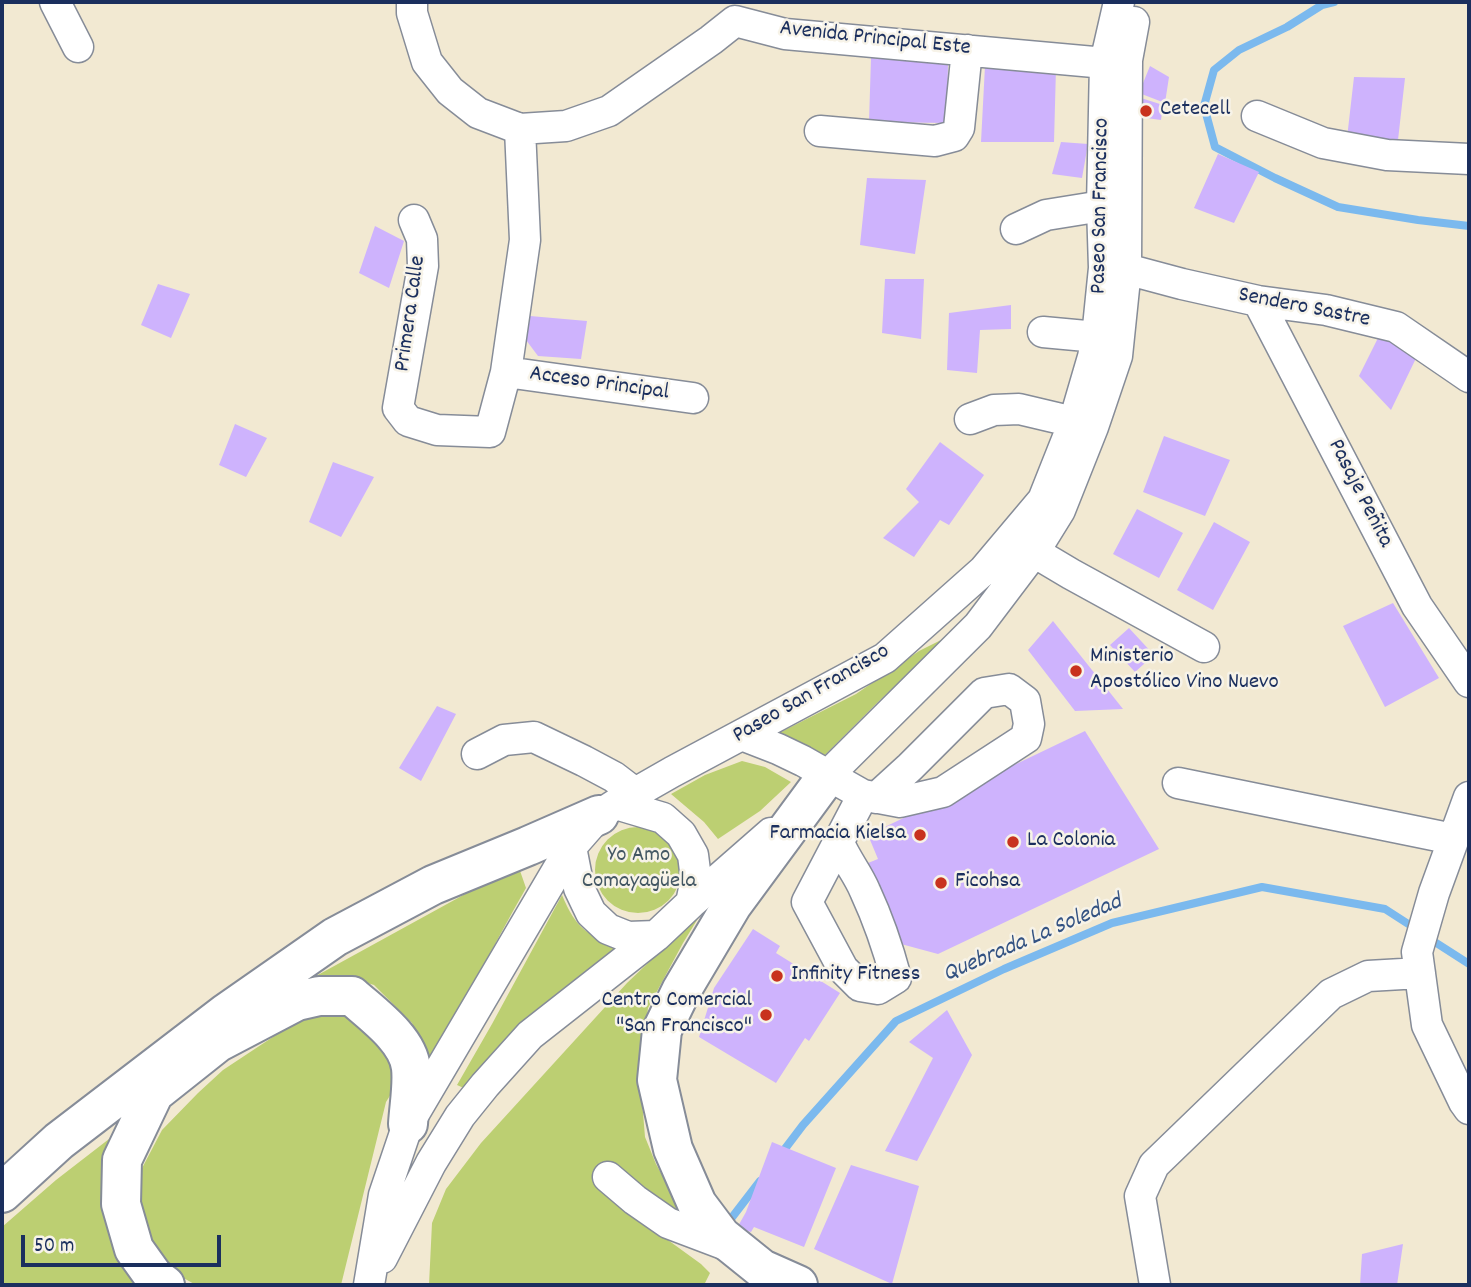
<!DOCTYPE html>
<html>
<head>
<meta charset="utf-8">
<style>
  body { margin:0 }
  #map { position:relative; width:1471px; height:1287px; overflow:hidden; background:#f2e9d2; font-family:Dekko,sans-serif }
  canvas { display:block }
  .frame { position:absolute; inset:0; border:4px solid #1b2f5e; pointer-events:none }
  .scale { position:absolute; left:21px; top:1235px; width:200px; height:32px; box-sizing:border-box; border:4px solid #1b2f5e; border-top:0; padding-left:9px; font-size:21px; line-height:24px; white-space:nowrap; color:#1b2f5e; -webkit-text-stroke:5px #f7f3e8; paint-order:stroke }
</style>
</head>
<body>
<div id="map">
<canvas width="1471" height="1287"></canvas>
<div class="frame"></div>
<div class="scale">50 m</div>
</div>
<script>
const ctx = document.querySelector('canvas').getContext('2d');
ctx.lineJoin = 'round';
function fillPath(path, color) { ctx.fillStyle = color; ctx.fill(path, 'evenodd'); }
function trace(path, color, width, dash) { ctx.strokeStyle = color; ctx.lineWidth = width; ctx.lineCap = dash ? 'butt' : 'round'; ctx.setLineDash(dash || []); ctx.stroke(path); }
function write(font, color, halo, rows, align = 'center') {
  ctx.font = font + ' Dekko,sans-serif'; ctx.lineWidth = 5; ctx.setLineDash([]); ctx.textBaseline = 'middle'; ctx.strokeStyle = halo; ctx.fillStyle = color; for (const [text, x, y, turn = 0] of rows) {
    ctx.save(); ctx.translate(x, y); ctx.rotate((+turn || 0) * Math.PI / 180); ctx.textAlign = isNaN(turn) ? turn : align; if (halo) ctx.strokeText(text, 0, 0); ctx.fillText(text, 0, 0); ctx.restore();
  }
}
const green = new Path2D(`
  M945,638L875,705L820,760L775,735L856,694L919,651Z
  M742,761L765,767L791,782L760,811L718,839L704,822L671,794L705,775Z
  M595 870a43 43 0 1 1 86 0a43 43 0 1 1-86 0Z
  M518,865L526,888C491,949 460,1011 432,1075L412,1023L374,985L348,977L316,976Z
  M562,895C576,929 588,937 624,946L466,1089L457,1085L492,1024Z
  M708,902L683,943L648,1008L640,1076L645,1137L656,1164L684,1215L639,1191L603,1162L602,1176L650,1227L701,1264L710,1273L704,1285H429L432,1223L446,1189L481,1143L627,983L691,922Z
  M322,1011H342L372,1023L401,1078L386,1102L341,1285H196L171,1271L146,1237L138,1202L140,1172L162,1130L198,1093L223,1070L288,1027Z
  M109,1139L101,1196L111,1240L134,1285H2V1227L56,1180Z`);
const stream = new Path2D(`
  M1334,2L1322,5L1287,27L1239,50L1214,70L1204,106L1215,147L1275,178L1338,207L1418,220L1469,226
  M1427,937L1469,964
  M781,1154L803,1125L896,1021L1004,969L1112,923L1262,887L1385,909L1416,929
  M730,1220L760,1181`);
const building = new Path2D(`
  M871,58L948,62L947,123L869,122Z
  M985,66L1056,68L1054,142H981Z
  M1150,66L1169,77L1165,103L1139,93Z
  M1354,77L1405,78L1398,140L1347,138Z
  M1141,98L1163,105L1161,120L1139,117Z
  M1061,142L1088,144L1082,178L1052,174Z
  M1218,154L1259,172L1234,223L1194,208Z
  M867,178L926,180L915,254L860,245Z
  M375,226L404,241L389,288L359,273Z
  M885,279H924L921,339L882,333Z
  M158,284L190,294L171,338L141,325Z
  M1011,305V329L980,330L977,373L947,370L949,313Z
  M530,316L587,321L581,359L538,356L526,340Z
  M1383,328L1420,350L1391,410L1359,376Z
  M235,424L267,438L246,477L219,465Z
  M1164,436L1230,460L1205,516L1143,492Z
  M940,442L984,475L949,525L940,520L914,557L883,538L919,502L906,489Z
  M333,462L374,477L341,537L309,522Z
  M1137,509L1183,533L1159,578L1113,554Z
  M1214,522L1250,542L1213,610L1177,590Z
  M1393,603L1439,678L1385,707L1343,626Z
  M1053,621L1123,709L1075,711L1028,650Z
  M1129,628L1154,655L1135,672L1110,645Z
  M437,706L456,714L421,781L399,768Z
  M1085,731L1159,849L938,954L901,944L863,865L878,859L868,835Z
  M753,929L780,946L776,953L840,993L809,1041L805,1038L776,1083L699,1037L714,988Z
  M947,1010L972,1055L917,1161L885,1151L933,1058L909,1042Z
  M772,1142L836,1168L804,1247L754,1227L751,1232L737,1228L746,1212Z
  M851,1165L919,1186L892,1284L814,1249Z
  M1403,1244L1397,1285H1360L1362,1254Z`);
const minor = new Path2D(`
  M55,2L78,47
  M412,2V13L427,62L450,91L478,113L520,129L566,126L609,111L711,40L735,21L785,34L1105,63
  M1257,116L1323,143L1387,155L1469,159
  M820,131L935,141L954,136L959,128L967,50
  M414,220L422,239L423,266L398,408L408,421L437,430L490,432L506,372L693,398
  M1016,229L1046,215L1102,206H1119
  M1126,269L1182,284L1258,301L1326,310L1396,327L1469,377
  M1258,301L1417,606L1469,682
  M1043,332L1097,337
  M506,372L525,240L520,129
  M970,419L994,410L1019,409L1074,422
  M1034,552L1071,574L1204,647
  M742,735L778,749L803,761L863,795L900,802L943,792L1026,738L1029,724L1025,701L1009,689L984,693L910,767L876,798
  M477,754L504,740L534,737L584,761L614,777L635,793
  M1178,783L1453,839
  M811,792L978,626L1034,552L1060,510L1093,427L1117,356L1126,269L1127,60L1134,22
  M1469,797L1434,893L1417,952L1427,1025L1464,1102L1469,1109
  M616,804L663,818L681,834L693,855L696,879L691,903
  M839,843C846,860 858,874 865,891C878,919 888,948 896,978L878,989L860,986L843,969L807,902L863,795
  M571,847L579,888L591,913L608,929L628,937L656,936
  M608,1177L635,1200L668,1223L734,1248
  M382,1258L431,1163L460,1116L485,1085L530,1035L656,936L691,903L771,833
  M369,1285L384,1195L408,1124L571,847L599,815L616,804L672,772L885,658L984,570L1043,500L1074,422L1093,357L1097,337L1104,268L1102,206L1105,63L1119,2
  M1155,1285L1140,1196L1154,1165L1331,994L1368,976L1420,973`);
const highway = new Path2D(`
  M2,1193L59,1141L226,1013L335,937L433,885L528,846L599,815
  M165,1285L154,1277L134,1249L121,1204L122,1160L154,1093L217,1043L297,1001L319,996H352C372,1014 408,1039 411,1068C413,1084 409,1107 408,1124
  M798,1285L762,1269L721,1236L697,1204L673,1149L657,1080L662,1030L681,991L732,905L827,776`);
const markers = [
  [1146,111,7,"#c8321e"],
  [1076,671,7,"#c8321e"],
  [920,835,7,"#c8321e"],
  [1013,842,7,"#c8321e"],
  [941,883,7,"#c8321e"],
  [777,976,7,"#c8321e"],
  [766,1015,7,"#c8321e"]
];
const streetNames = [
  ["Avenida Principal Este",875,40,6],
  ["Paseo San Francisco",1102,206,-89],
  ["Sendero Sastre",1304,309,11],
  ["Primera Calle",412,314,-82],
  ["Acceso Principal",599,385,8],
  ["Pasaje Peñita",1359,494,63],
  ["Paseo San Francisco",812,695,-30]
];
const poiNames = [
  ["Cetecell",1160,111],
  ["Ministerio",1090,658],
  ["Apostólico Vino Nuevo",1090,684],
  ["Farmacia Kielsa",906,835,"right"],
  ["La Colonia",1027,842],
  ["Ficohsa",955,883],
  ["Infinity Fitness",791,976],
  ["Centro Comercial",752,1002,"right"],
  ["\"San Francisco\"",752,1028,"right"]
];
const parkNames = [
  ["Yo Amo",639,857],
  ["Comayagüela",639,883]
];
const waterNames = [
  ["Quebrada La Soledad",1033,940,-23]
];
fillPath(green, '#bccf72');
trace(stream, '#7bb9ee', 8);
fillPath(building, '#ceb3fd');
trace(minor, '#868c98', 33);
trace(highway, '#868c98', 42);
trace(minor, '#fff', 30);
trace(highway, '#fff', 38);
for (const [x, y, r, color] of markers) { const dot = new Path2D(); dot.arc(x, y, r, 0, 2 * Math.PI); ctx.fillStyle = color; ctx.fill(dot); trace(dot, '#f7f3e8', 2.5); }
write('23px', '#1b2f5e', '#f7f3e8', streetNames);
write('23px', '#1b2f5e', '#f7f3e8', poiNames, 'left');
write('23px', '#435763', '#f7f3e8', parkNames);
write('italic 24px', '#335282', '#f7f3e8', waterNames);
</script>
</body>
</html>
